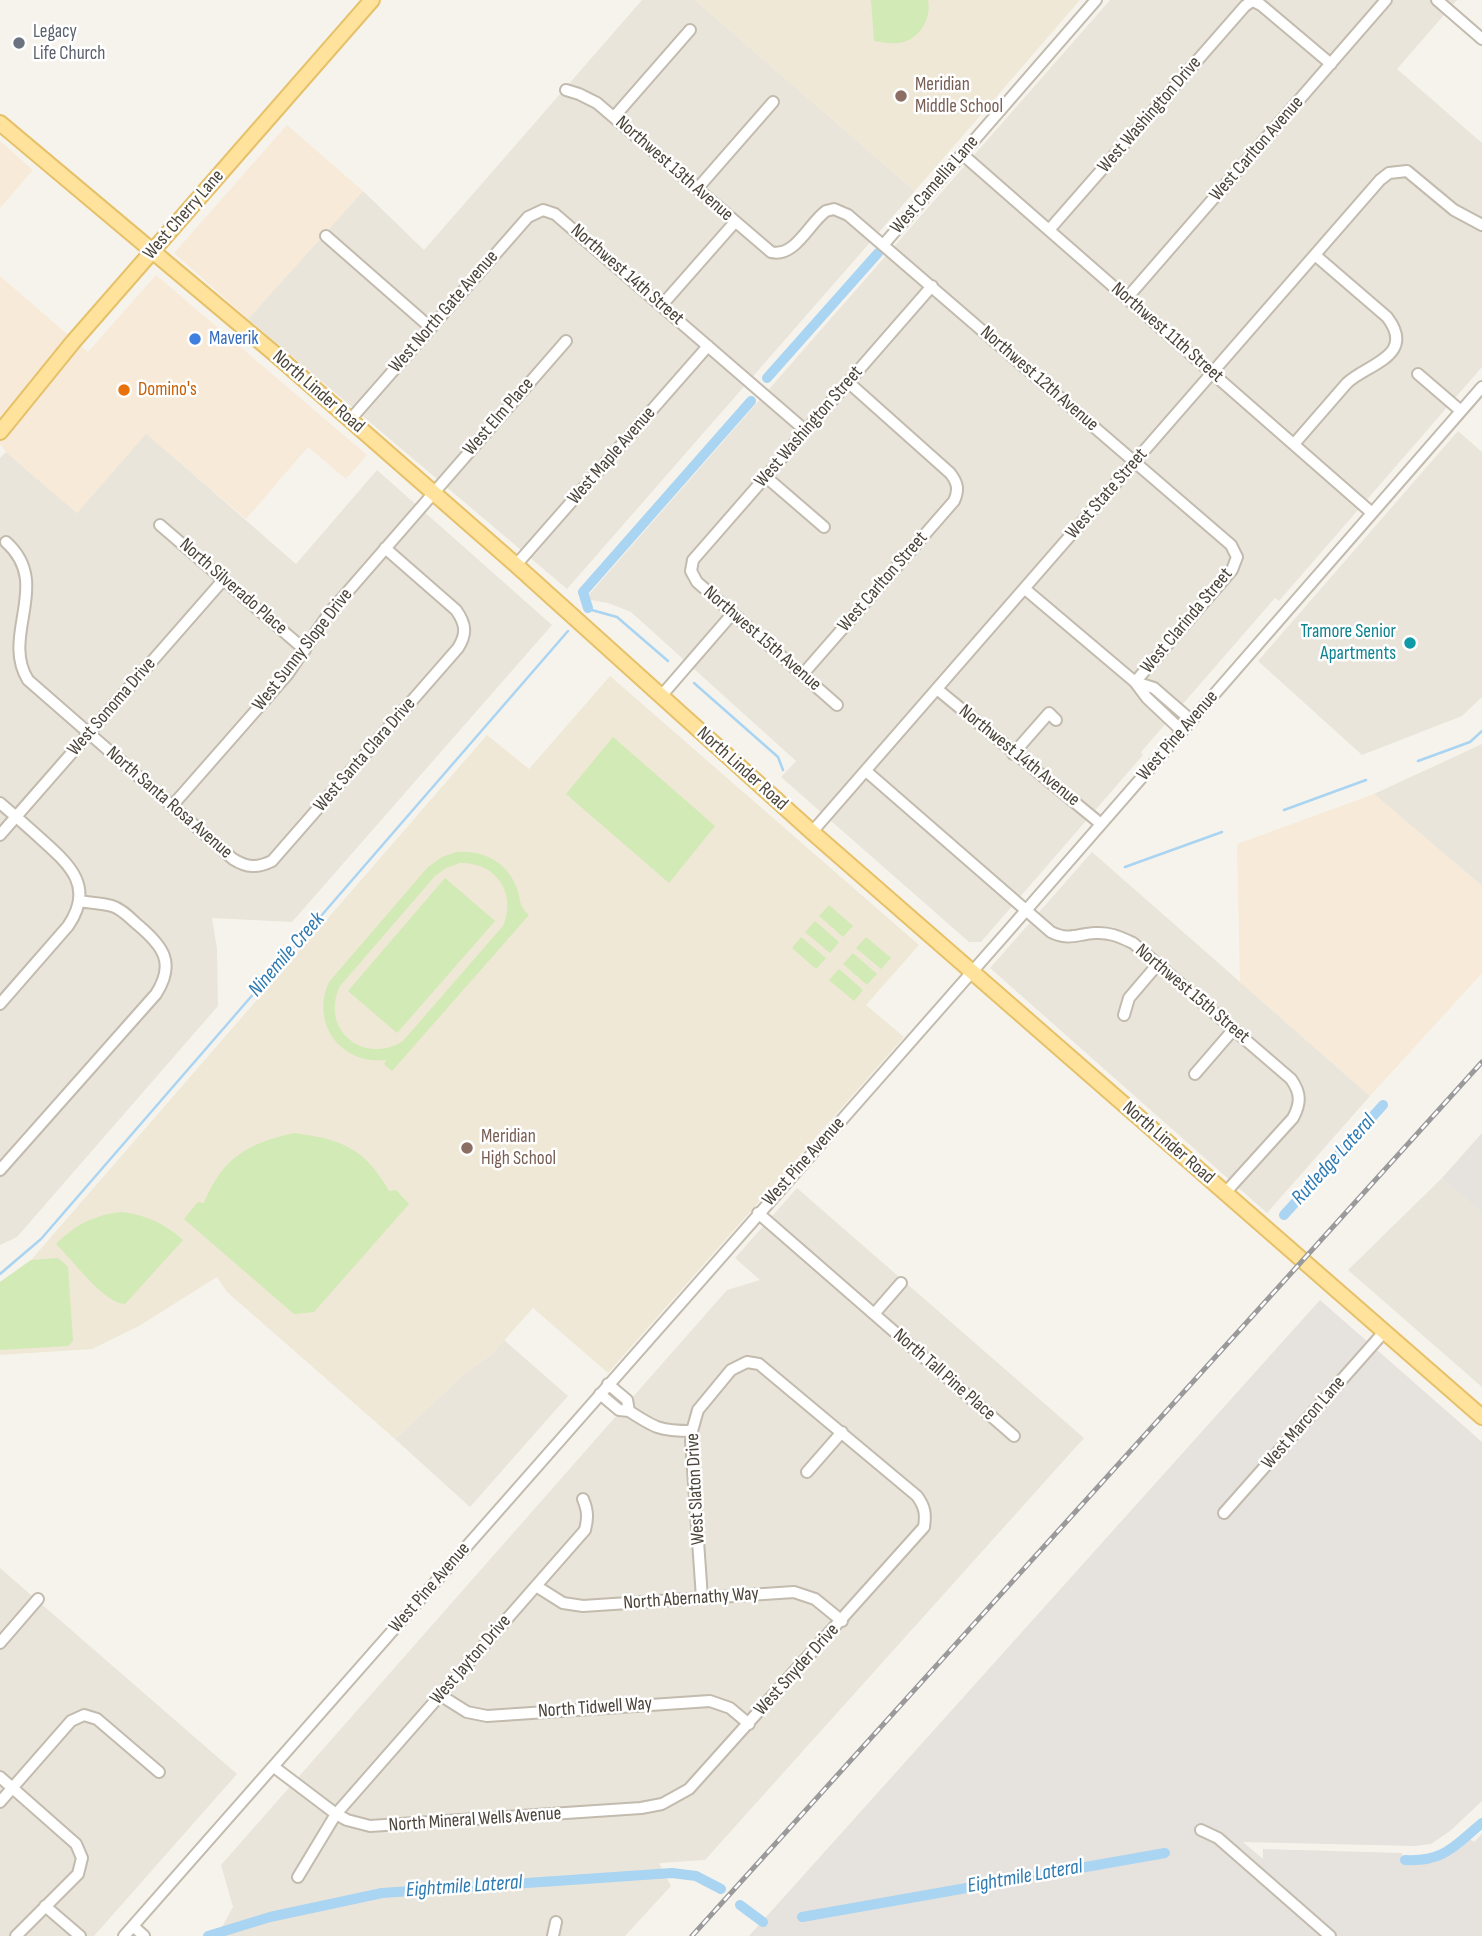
<!DOCTYPE html>
<html>
<head>
<meta charset="utf-8">
<style>
  body { margin:0 }
  canvas { display:block; background:#f6f3ec }
</style>
</head>
<body>
<canvas width="1482" height="1936"></canvas>
<script>
const ctx = document.querySelector('canvas').getContext('2d');
ctx.lineJoin = 'round';
function fillPath(path, color) { ctx.fillStyle = color; ctx.fill(path, 'evenodd'); }
function trace(path, color, width, dash) { ctx.strokeStyle = color; ctx.lineWidth = width; ctx.lineCap = dash ? 'butt' : 'round'; ctx.setLineDash(dash || []); ctx.stroke(path); }
function write(font, color, halo, rows, align = 'center') {
  ctx.font = font + ' "Sofia Sans Condensed",sans-serif'; ctx.lineWidth = 5; ctx.setLineDash([]); ctx.textBaseline = 'middle'; ctx.strokeStyle = halo; ctx.fillStyle = color; for (const [text, x, y, turn = 0] of rows) {
    ctx.save(); ctx.translate(x, y); ctx.rotate((+turn || 0) * Math.PI / 180); ctx.textAlign = isNaN(turn) ? turn : align; if (halo) ctx.strokeText(text, 0, 0); ctx.fillText(text, 0, 0); ctx.restore();
  }
}
const residential = new Path2D(`
  M642,0H695L915,191L567,589L248,319L363,191L424,250Z
  M1110,0H1457L1397,69L1482,143V367L1279,601L1275,598L1141,752L1143,755L981,942H969L781,777L796,761L631,612L608,603L585,599Z
  M1458,431L1482,452V697L1462,716L1362,755L1258,661Z
  M146,433L296,564L377,470L552,625L292,922L212,918L217,949L218,1006L17,1237L0,1245V458L6,452L77,513Z
  M1482,744V886L1374,794Z
  M1092,852L1370,1096L1267,1213L990,968Z
  M1442,1178L1482,1213V1387L1348,1270Z
  M797,1188L1084,1438L705,1860L659,1863L671,1886L625,1936H217L233,1907L221,1865L727,1290L760,1280L735,1258Z
  M504,1340L568,1396L470,1507L395,1439L463,1375L492,1354Z
  M0,1568L237,1774L94,1936H0Z`);
const commercial = new Path2D(`
  M287,125L363,191L248,319L174,253Z
  M0,141L33,170L0,208Z
  M156,275L367,455L346,479L308,447L246,519L146,434L77,513L6,452L0,444V276L88,352Z
  M1374,794L1482,886V973L1370,1096L1240,982L1237,844Z`);
const industrial = new Path2D(`
  M1482,1133V1213L1442,1178Z
  M1320,1300L1482,1442V1801L1450,1831L1431,1844L1414,1846L1243,1842L1263,1859V1849L1402,1853V1859L1406,1863L1434,1862L1470,1839L1474,1842L1482,1834V1936H749Z`);
const education = new Path2D(`
  M695,0H1080L915,191Z
  M610,676L919,945L866,1005L904,1037L608,1373L533,1308L492,1354L463,1375L395,1439L227,1292L217,1277L139,1326L92,1349L0,1355V1282L31,1260L487,735L529,769Z`);
const green = new Path2D(`
  M871,0H928C932,19 919,41 898,43C890,44 882,42 874,41Z
  M613,737L715,826L669,883L566,794Z
  M456,852C482,850 506,861 516,886C522,900 517,904 529,915L392,1071L384,1064L386,1060C341,1065 310,1023 329,982L428,867L442,857ZM460,863C496,862 517,893 503,926L403,1041C364,1066 319,1029 340,986L435,876L446,868Z
  M445,878L495,921L397,1033L348,991Z
  M829,905L853,926L843,937L819,916Z
  M815,921L839,942L830,953L805,932Z
  M801,937L826,958L816,969L792,948Z
  M866,937L891,958L881,969L856,948Z
  M853,953L877,974L867,985L843,964Z
  M839,969L863,990L854,1001L829,980Z
  M294,1133C341,1139 365,1148 389,1191L396,1190L409,1204L314,1312L294,1314L184,1219L198,1202L204,1203C223,1157 247,1144 294,1133Z
  M121,1212C146,1215 164,1223 183,1240L125,1304C103,1303 72,1259 56,1244C75,1225 94,1215 121,1212Z
  M58,1258L68,1267L73,1341L68,1346L0,1350V1282L31,1260Z`);
const stream = new Path2D(`
  M588,609L617,617L668,661
  M694,683L778,757L783,770
  M1418,761L1470,742L1482,731
  M1284,810L1366,780
  M1125,867L1222,832
  M0,1274L41,1239L568,631`);
const canal = new Path2D(`
  M767,378L878,253
  M588,608L583,592L751,401
  M1284,1215L1383,1105
  M1405,1860C1444,1862 1454,1846 1482,1823
  M740,1905L763,1922
  M802,1917L1165,1853
  M208,1936L270,1917L382,1893L672,1873L696,1876L721,1889`);
const minor = new Path2D(`
  M1251,0L1261,5L1331,64
  M1437,0L1482,39
  M566,90L579,94L597,103L771,252C795,258 809,223 826,211L834,209L848,215L1231,545L1237,557L1232,570L1135,682L1025,589
  M614,117L690,30
  M962,154L1372,513
  M697,189L773,102
  M1049,230L1245,6L1252,1
  M326,236L431,328
  M884,244L1096,0
  M1127,298L1386,0
  M662,305L735,222
  M1418,374L1461,411
  M350,420L528,217L543,210L555,214L806,431
  M1294,444L1347,383C1367,364 1417,356 1387,317L1315,255
  M766,477L824,527
  M160,525L305,650
  M6,542C53,584 0,635 28,680L233,859C247,868 258,868 272,861L458,648C467,634 466,624 456,610L385,548
  M516,565L708,346
  M803,674L954,501C959,490 958,483 950,473L848,382
  M937,689L1101,824
  M662,695L733,613
  M837,705L697,582L691,571L693,560L932,286
  M1182,731L1147,698L1135,682L1154,688L1192,721
  M1013,754L1049,713L1056,720
  M866,771L1051,932C1069,941 1077,934 1095,933C1110,932 1120,937 1133,943L1291,1079C1301,1093 1301,1103 1293,1118L1225,1193
  M0,803C14,815 28,827 41,839C70,865 95,887 68,926L0,1004
  M172,806L287,675L330,612L566,341
  M812,832L1380,180L1389,173L1407,171L1454,210L1482,225
  M0,835L224,579
  M1124,1015L1129,998L1158,964
  M1195,1074L1233,1030
  M0,1170L156,994C176,963 163,946 138,925C130,918 122,909 112,906C101,903 90,903 79,901
  M758,1213L1014,1436
  M874,1314L901,1283
  M600,1394L619,1410L629,1411L627,1400L608,1384
  M629,1411C655,1428 660,1431 692,1431
  M807,1472L842,1432
  M1224,1513L1384,1332
  M536,1586L563,1603L583,1606L794,1592L815,1599L842,1621
  M0,1643L38,1599
  M440,1695L467,1712L487,1716L710,1701L730,1708L749,1724
  M274,1767L336,1814L347,1820L370,1826L641,1808L662,1804L689,1789L924,1527C926,1514 925,1507 917,1496L759,1364L747,1362L731,1370L698,1410L692,1431L691,1441L702,1598
  M0,1777L76,1844L82,1858L78,1874L16,1936
  M0,1802L71,1721L84,1715L97,1719L159,1772
  M1201,1830L1218,1838L1330,1936
  M298,1877L336,1814L585,1530C588,1518 588,1511 583,1499
  M45,1906L80,1936
  M133,1926L144,1936
  M124,1936L1008,931L1482,387
  M553,1936L556,1922`);
const major = new Path2D(`
  M0,123L275,354L516,565L812,832L1482,1417
  M0,432L73,342L372,0`);
const rail = new Path2D(`
  M692,1936L1482,1062`);
const markers = [
  [19,43,7,"#6b7280"],
  [901,96,7,"#8d6e63"],
  [195,339,7,"#3f7fe0"],
  [124,390,7,"#e8710a"],
  [1410,643,7,"#0f9aa8"],
  [467,1148,7,"#8d6e63"]
];
const worshipNames = [
  ["Legacy",33,32],
  ["Life Church",33,54]
];
const educationNames = [
  ["Meridian",915,85],
  ["Middle School",915,107],
  ["Meridian",481,1137],
  ["High School",481,1159]
];
const streetNames = [
  ["West Washington Drive",1150,115,-49],
  ["West Carlton Avenue",1257,149,-49],
  ["Northwest 13th Avenue",674,169,41],
  ["West Camellia Lane",935,185,-49],
  ["West Cherry Lane",184,215,-49],
  ["Northwest 14th Street",627,275,41],
  ["West North Gate Avenue",444,312,-49],
  ["Northwest 11th Street",1167,333,41],
  ["Northwest 12th Avenue",1039,379,41],
  ["North Linder Road",318,392,41],
  ["West Elm Place",499,417,-49],
  ["West Washington Street",809,427,-49],
  ["West Maple Avenue",612,456,-49],
  ["West State Street",1107,494,-49],
  ["West Carlton Street",883,582,-49],
  ["North Silverado Place",233,587,41],
  ["West Clarinda Street",1187,621,-50],
  ["Northwest 15th Avenue",762,639,41],
  ["West Sunny Slope Drive",303,650,-52],
  ["West Sonoma Drive",112,707,-49],
  ["West Pine Avenue",1178,736,-49],
  ["West Santa Clara Drive",365,755,-49],
  ["Northwest 14th Avenue",1019,756,39],
  ["North Linder Road",742,769,42],
  ["North Santa Rosa Avenue",169,803,41],
  ["Northwest 15th Street",1192,994,40],
  ["North Linder Road",1168,1143,41],
  ["West Pine Avenue",804,1162,-48],
  ["North Tall Pine Place",944,1375,41],
  ["West Marcon Lane",1304,1423,-49],
  ["West Slaton Drive",696,1489,-93],
  ["West Pine Avenue",430,1588,-49],
  ["North Abernathy Way",691,1599,-4],
  ["West Jayton Drive",471,1660,-49],
  ["West Snyder Drive",797,1670,-48],
  ["North Tidwell Way",595,1708,-4],
  ["North Mineral Wells Avenue",475,1820,-4]
];
const shopNames = [
  ["Maverik",209,339]
];
const foodNames = [
  ["Domino's",138,390]
];
const cultureNames = [
  ["Tramore Senior",1396,632],
  ["Apartments",1396,654]
];
const waterNames = [
  ["Ninemile Creek",287,955,-49],
  ["Rutledge Lateral",1334,1160,-48],
  ["Eightmile Lateral",1025,1877,-10],
  ["Eightmile Lateral",464,1887,-4]
];
fillPath(residential, '#eae5da');
fillPath(commercial, '#f7ead8');
fillPath(industrial, '#e6e2dd');
fillPath(education, '#efe8d6');
fillPath(green, '#d2eab5');
trace(stream, '#a9d4f2', 2.5);
trace(canal, '#a9d4f2', 10);
trace(minor, '#c2bbae', 14);
trace(major, '#e6c16a', 18);
trace(minor, '#fff', 10);
trace(major, '#ffe39c', 14);
trace(rail, '#9a9a9a', 5);
trace(rail, '#fff', 2.5, [8]);
for (const [x, y, r, color] of markers) { const dot = new Path2D(); dot.arc(x, y, r, 0, 2 * Math.PI); ctx.fillStyle = color; ctx.fill(dot); trace(dot, '#fff', 2.5); }
write('19px', '#5b616d', '#fff', worshipNames, 'left');
write('19px', '#785e54', '#fff', educationNames, 'left');
write('19px', '#4b4439', '#fff', streetNames);
write('19px', '#366cbe', '#fff', shopNames, 'left');
write('19px', '#c56008', '#fff', foodNames, 'left');
write('19px', '#0d838f', '#fff', cultureNames, 'right');
write('italic 21px', '#2e7ab2', '#fff', waterNames);
</script>
</body>
</html>
